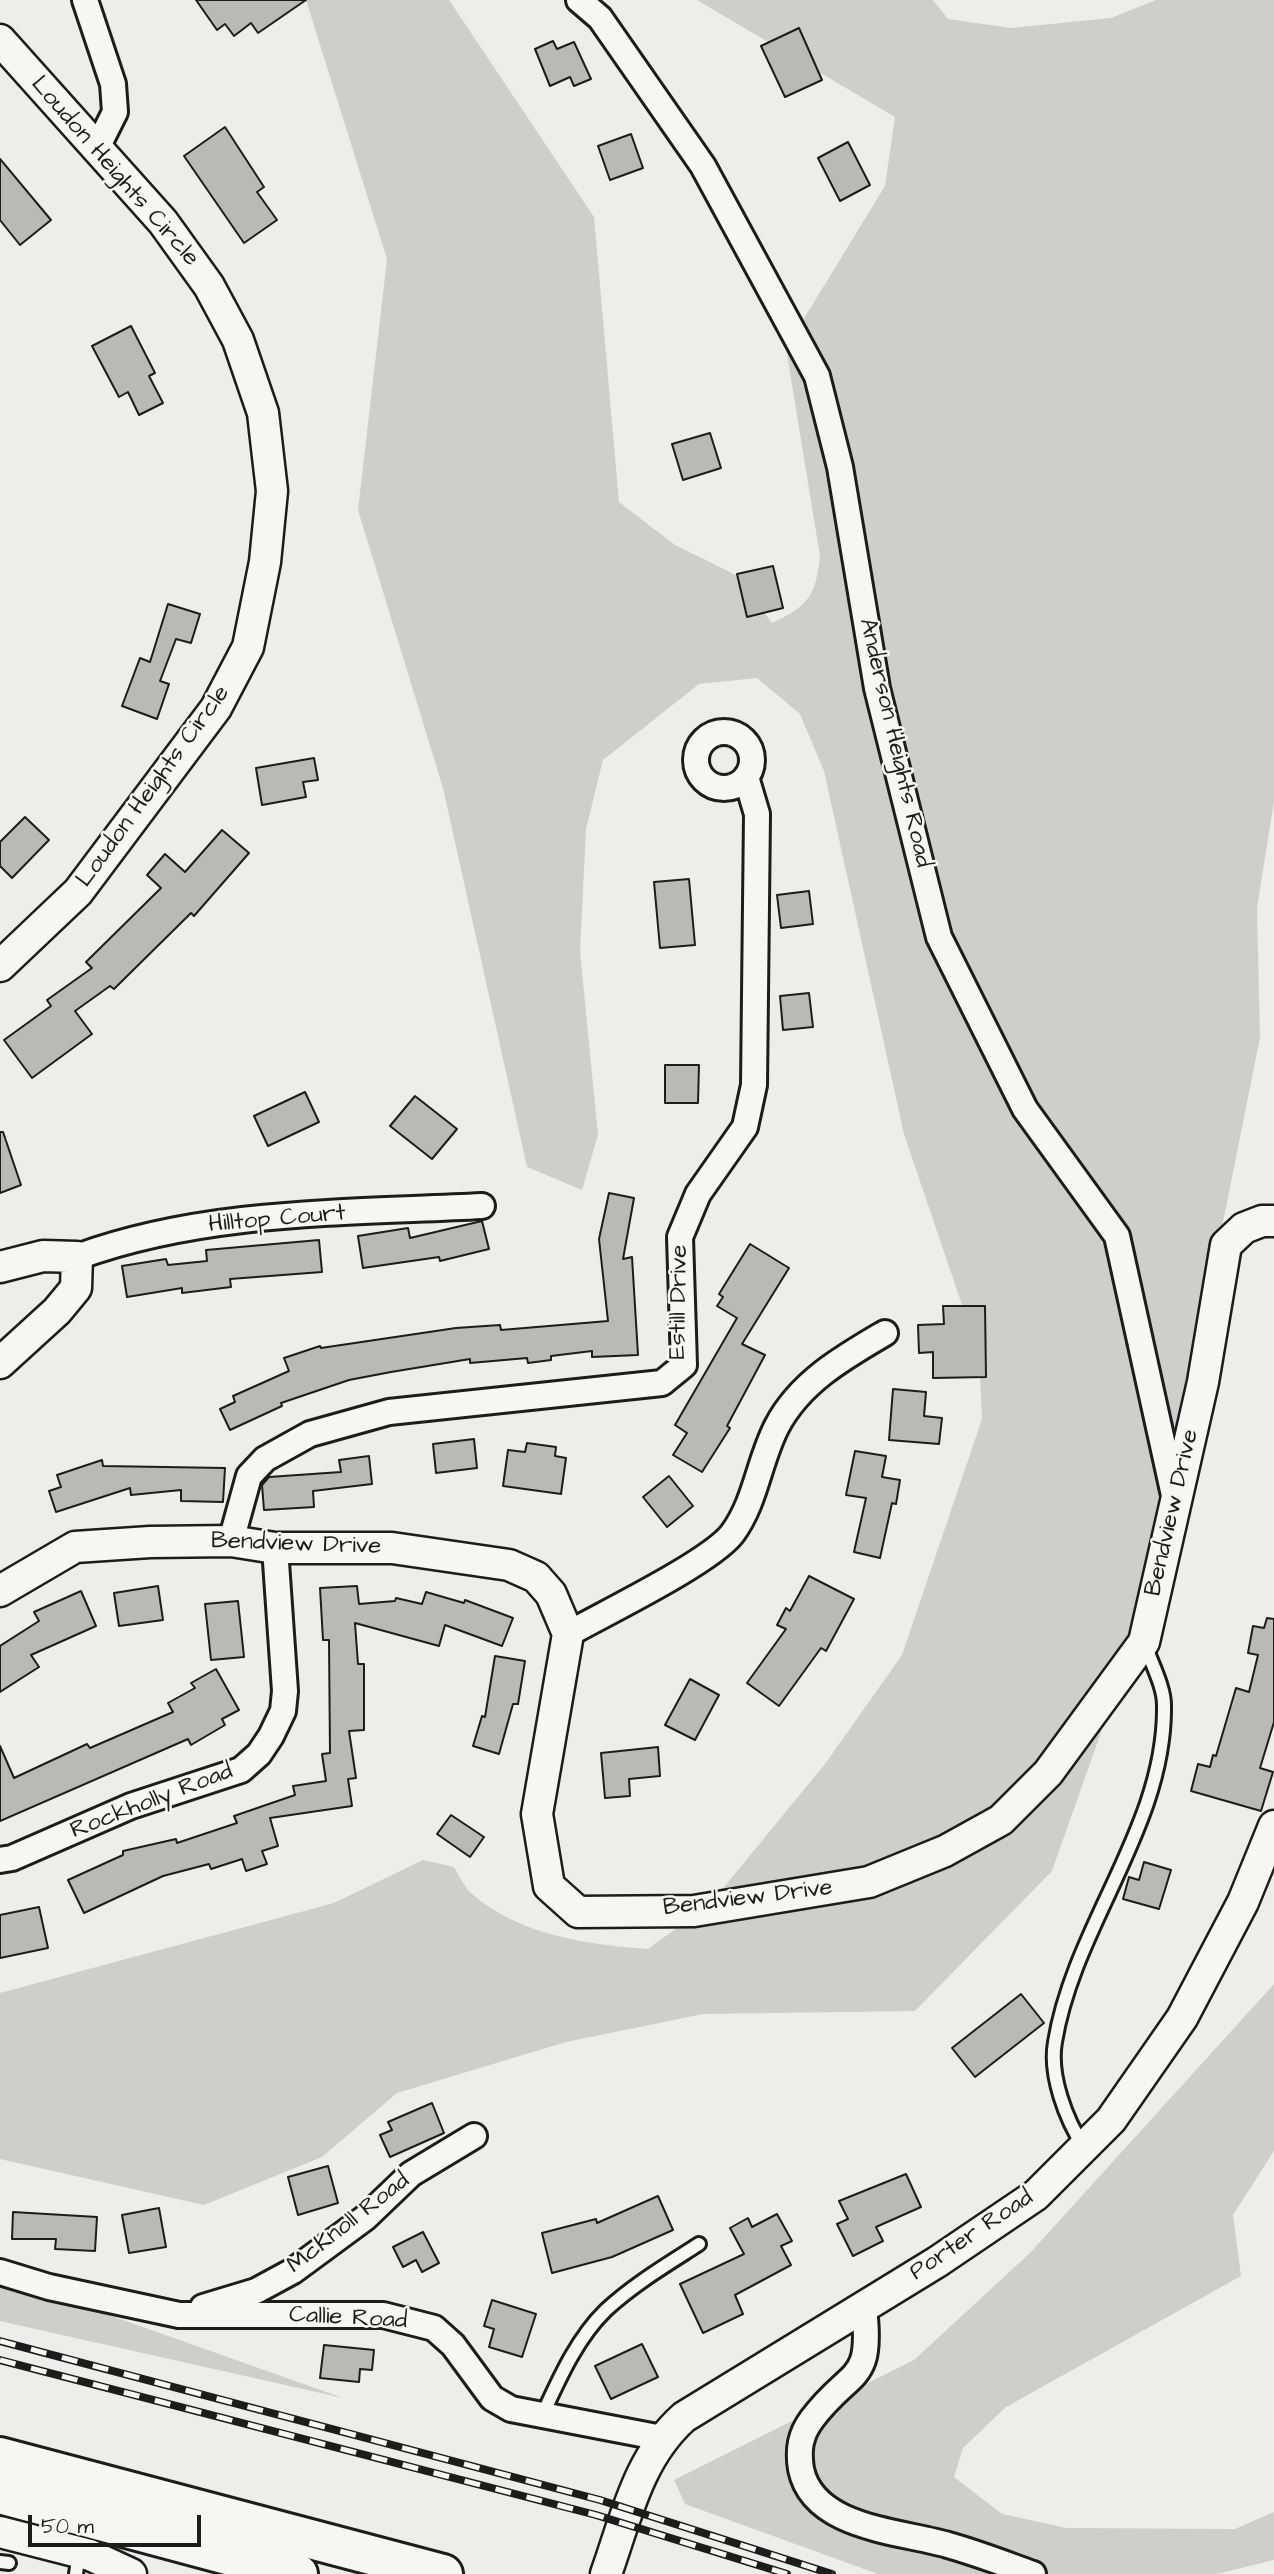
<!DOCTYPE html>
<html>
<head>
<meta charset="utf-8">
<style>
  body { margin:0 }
  #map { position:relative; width:1274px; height:2574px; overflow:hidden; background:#edede9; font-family:"Architects Daughter",sans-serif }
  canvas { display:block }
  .scale { position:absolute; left:28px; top:2515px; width:173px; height:32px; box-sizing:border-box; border:4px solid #1c1c1c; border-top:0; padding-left:9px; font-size:21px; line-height:24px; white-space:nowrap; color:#1c1c1c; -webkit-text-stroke:5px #f6f6f2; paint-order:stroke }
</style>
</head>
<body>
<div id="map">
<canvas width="1274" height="2574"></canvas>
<div class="scale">50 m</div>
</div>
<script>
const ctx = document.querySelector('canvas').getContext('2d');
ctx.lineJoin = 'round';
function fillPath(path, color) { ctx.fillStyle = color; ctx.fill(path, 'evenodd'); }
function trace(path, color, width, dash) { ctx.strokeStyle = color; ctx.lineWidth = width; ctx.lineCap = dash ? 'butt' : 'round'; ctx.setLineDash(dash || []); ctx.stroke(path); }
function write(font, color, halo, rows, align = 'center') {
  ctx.font = font + ' "Architects Daughter",sans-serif'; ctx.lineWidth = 5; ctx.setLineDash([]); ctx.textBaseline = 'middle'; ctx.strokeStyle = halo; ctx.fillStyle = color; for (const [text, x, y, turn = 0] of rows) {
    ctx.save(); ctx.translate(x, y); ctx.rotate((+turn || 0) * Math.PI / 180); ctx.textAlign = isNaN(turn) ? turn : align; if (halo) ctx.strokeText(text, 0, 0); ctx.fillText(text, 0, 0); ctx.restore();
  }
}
const green = new Path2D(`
  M306,0H449L594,217L619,502L675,545L736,575L772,623C808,606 816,596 820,556L786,348L885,186L895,117L697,0H933L948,19L1011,28L1111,18L1156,0H1274V801L1257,908L1260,1037L1147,1602L1052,1871L915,2011L703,2014L566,2042L397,2093L322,2157L204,2205L0,2159V1993L334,1903L423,1860L454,1867C459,1875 464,1887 471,1893C520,1936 586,1944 648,1949L711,1903L825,1764L902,1655L982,1419L979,1355L904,1134L824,771L800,714L757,678L699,684L603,760L586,829L580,951L598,1135L582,1190L527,1167L443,788L358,510L387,259Z
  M1274,1984V2151L1233,2215L1241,2276L1006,2407L963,2448L954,2477L1002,2514L1067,2528L1235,2529L1274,2512V2560L1217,2574H878L685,2504L674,2480L914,2360L1030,2253Z
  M0,2286L112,2316L343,2398L0,2321Z`);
const building = new Path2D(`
  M196,0H306L258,33L251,23L234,36L225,24L217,30Z
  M799,28L822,80L785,97L761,46Z
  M553,41L557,49L574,42L591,79L574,86L570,77L550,86L535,49Z
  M225,127L264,187L257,192L277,220L244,243L184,156Z
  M631,134L643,168L610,180L598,146Z
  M848,142L870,185L840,201L818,158Z
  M0,159L51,220L20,245L0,220Z
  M131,326L155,373L149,376L163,403L139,415L128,392L119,397L92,346Z
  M710,433L721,468L683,480L672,444Z
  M773,566L783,608L747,617L737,574Z
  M168,604L200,614L191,643L176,639L160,681L169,684L157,719L122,706L140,658L150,662Z
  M314,758L318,780L303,782L306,797L262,805L256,768Z
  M25,817L49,840L12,878L0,866V842Z
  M222,830L249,853L194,916L191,913L114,989L110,986L75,1011L92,1034L32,1078L4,1040L51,1006L47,1000L92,968L86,962L161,888L147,875L165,854L185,872Z
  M689,879L695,945L660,948L654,882Z
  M809,891L813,924L781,928L777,895Z
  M809,993L813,1027L783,1030L780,996Z
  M665,1065H699L698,1103H665Z
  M305,1092L319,1122L268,1146L254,1116Z
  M415,1096L457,1129L432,1159L390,1126Z
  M0,1132H3L21,1185L0,1193Z
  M609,1193L634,1198L623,1259L632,1257L638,1355L592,1357V1351L551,1356V1360L528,1363L527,1358L470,1363V1359L391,1372L349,1380L281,1403L282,1406L230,1430L220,1409L235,1402L233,1396L289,1371L284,1358L320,1346L321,1348L456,1328L500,1325L501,1330L608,1321L599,1239Z
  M482,1221L489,1249L440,1261L439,1257L363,1268L358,1236L408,1228L410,1238Z
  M319,1240L322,1272L230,1279L231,1287L182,1293V1288L127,1297L122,1266L166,1259L168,1265L207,1261L206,1250Z
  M750,1244L789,1268L742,1344L765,1355L727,1426L730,1428L702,1472L673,1455L687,1433L675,1425L737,1318L717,1306L723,1297L719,1294Z
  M943,1306H985L986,1377L933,1378V1352L919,1353L918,1325L944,1324Z
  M893,1389L926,1392L924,1416L942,1418L939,1444L889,1440Z
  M474,1439L477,1468L436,1473L433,1444Z
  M527,1443L556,1447L555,1456L566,1458L561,1494L503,1486L508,1450L525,1452Z
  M855,1451L886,1456L882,1477L900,1480L896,1504L892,1503L880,1558L854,1552L866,1498L846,1495Z
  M369,1456L372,1484L313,1491L314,1507L264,1510L262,1485L269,1477L341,1472L339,1460Z
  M102,1460L103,1466L225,1468L223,1502L181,1501V1490L131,1495L130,1488L56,1512L49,1491L61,1487L57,1475Z
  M669,1476L693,1506L667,1527L643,1497Z
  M809,1576L854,1599L826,1651L821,1648L779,1706L747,1683L786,1629L777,1625L786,1608L790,1611Z
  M158,1586L163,1620L119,1626L114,1593Z
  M357,1586L359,1604L395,1601L396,1598L422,1604L426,1592L464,1603L465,1600L513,1618L502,1646L445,1625L439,1646L355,1623L358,1664H364V1730L349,1731L356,1778L348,1779L352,1806L270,1818L278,1846L262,1851L267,1864L246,1871L242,1859L211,1869L209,1864L163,1876L84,1913L68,1880L123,1855V1851L176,1839L177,1843L237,1823L234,1816L295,1795L293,1786L326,1781L322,1754L330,1753L329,1640H323L320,1588Z
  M81,1591L96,1626L31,1655L39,1667L0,1692V1646L39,1621L34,1612Z
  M238,1601L244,1657L211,1660L205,1604Z
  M1267,1618L1274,1619V1722L1260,1768L1273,1772L1261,1811L1191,1791L1198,1764L1210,1767L1213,1755L1216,1756L1236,1688L1249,1692L1258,1655L1248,1653L1253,1626L1264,1628Z
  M495,1656L525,1661L518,1704H513L499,1754L473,1746L482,1716L485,1717Z
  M216,1669L239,1710L222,1719L225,1725L191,1745L188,1739L0,1821V1746L14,1778L87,1744L90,1748L173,1712L168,1703L195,1688L191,1683Z
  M690,1679L719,1695L695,1740L665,1725Z
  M658,1747L660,1776L629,1779L630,1796L605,1798L601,1753Z
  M451,1815L484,1837L470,1857L437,1834Z
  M1144,1862L1171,1870L1159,1909L1123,1899L1129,1877L1139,1880Z
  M39,1907L48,1948L0,1958V1915Z
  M1021,1994L1044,2023L975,2077L952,2048Z
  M432,2103L444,2133L390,2157L380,2135L392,2130L388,2122Z
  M328,2166L338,2203L298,2215L288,2177Z
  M906,2174L921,2207L876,2227L883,2241L853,2256L837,2224L848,2219L839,2201Z
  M658,2196L673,2230L612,2257L552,2273L542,2233L596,2219L597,2223Z
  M159,2208L166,2247L129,2253L122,2215Z
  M13,2212L97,2217L95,2251L55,2249L56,2239H12Z
  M777,2214L792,2241L781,2246L791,2265L735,2295L743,2314L703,2333L680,2284L744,2254L730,2228L748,2218L752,2227Z
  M423,2232L439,2263L422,2272L416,2260L403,2267L393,2247Z
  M492,2300L536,2314L522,2357L489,2347L494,2329L484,2326Z
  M642,2344L658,2377L611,2399L595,2366Z
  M324,2345L374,2350L372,2370L360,2369L359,2382L320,2378Z`);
const service = new Path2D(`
  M1084,2147C1066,2120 1049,2075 1055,2042C1074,1925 1166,1826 1164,1705C1164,1686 1151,1663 1145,1644
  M542,2416C559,2379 577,2338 606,2310C634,2284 668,2264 699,2244
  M0,2562L9,2563
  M76,2574L79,2552`);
const minor = new Path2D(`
  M85,0L113,84L115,112L97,148
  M579,0L600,18L703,166L817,376L840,467L877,688L939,937L1025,1109L1117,1236L1175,1500
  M696 760a28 28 0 1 1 56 0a28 28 0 1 1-56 0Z
  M77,1257C205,1210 347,1213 482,1206
  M231,1541L249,1476L265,1459L310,1434L389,1412L662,1383L684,1365L680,1237L698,1194L745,1127L754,1085L757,814L746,777
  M568,1634C605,1613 709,1563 732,1534C756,1502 759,1460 777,1426C800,1382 844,1357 885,1333
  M0,1860L12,1858L131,1806L241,1770L259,1754L271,1736L283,1711L285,1691L275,1548
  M0,2272L49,2287L179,2315H383L434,2328L453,2345L492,2398L511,2409L662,2438
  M203,2307L256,2291L293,2271L365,2218L411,2174L474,2136
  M864,2308C873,2385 851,2367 812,2419C800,2435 798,2450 801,2469C813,2529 901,2531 948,2545C977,2553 1005,2564 1033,2574`);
const tertiary = new Path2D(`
  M0,40L163,222L209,286L238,340L263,413L272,491L265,562L248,647L216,708L78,892L0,966
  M0,1267L43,1256L77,1257L76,1288L57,1311L0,1363
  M0,1591L75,1547L150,1542L231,1541L275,1548H392L509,1565L536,1577L551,1594L568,1634L537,1814L549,1886L578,1912L694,1911L869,1882L945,1851L1001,1820L1048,1773L1144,1642L1203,1382L1226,1245L1244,1228L1262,1221H1274
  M0,2532L90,2555L131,2574
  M606,2574C626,2518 638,2458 684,2417L937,2262L1036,2195L1111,2120L1182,2018L1243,1902L1274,1826`);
const primary = new Path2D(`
  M0,2457L443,2574
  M0,2494L298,2574`);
const rail = new Path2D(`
  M0,2341L600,2500L832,2574
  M0,2360L596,2515L787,2574`);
const streetNames = [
  ["Loudon Heights Circle",114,172,49],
  ["Anderson Heights Road",894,743,77],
  ["Loudon Heights Circle",154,787,-54],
  ["Hilltop Court",277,1220,-5],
  ["Estill Drive",680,1302,-89],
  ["Bendview Drive",1173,1513,-77],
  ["Bendview Drive",296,1545,2],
  ["Rockholly Road",152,1802,-21],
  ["Bendview Drive",748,1899,-7],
  ["McKnoll Road",349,2224,-38],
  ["Porter Road",972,2236,-34],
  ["Callie Road",348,2319,3]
];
fillPath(green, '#cececb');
fillPath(building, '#b9b9b6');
trace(building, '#1c1c1c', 2);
trace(service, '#1c1c1c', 18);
trace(minor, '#1c1c1c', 30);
trace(tertiary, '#1c1c1c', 35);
trace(primary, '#1c1c1c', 44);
trace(service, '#f6f6f2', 12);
trace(minor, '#f6f6f2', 24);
trace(tertiary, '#f6f6f2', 30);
trace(primary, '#f6f6f2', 38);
trace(rail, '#1c1c1c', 8);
trace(rail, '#f6f6f2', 5, [16]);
write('24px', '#1c1c1c', '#f6f6f2', streetNames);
</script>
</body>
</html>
